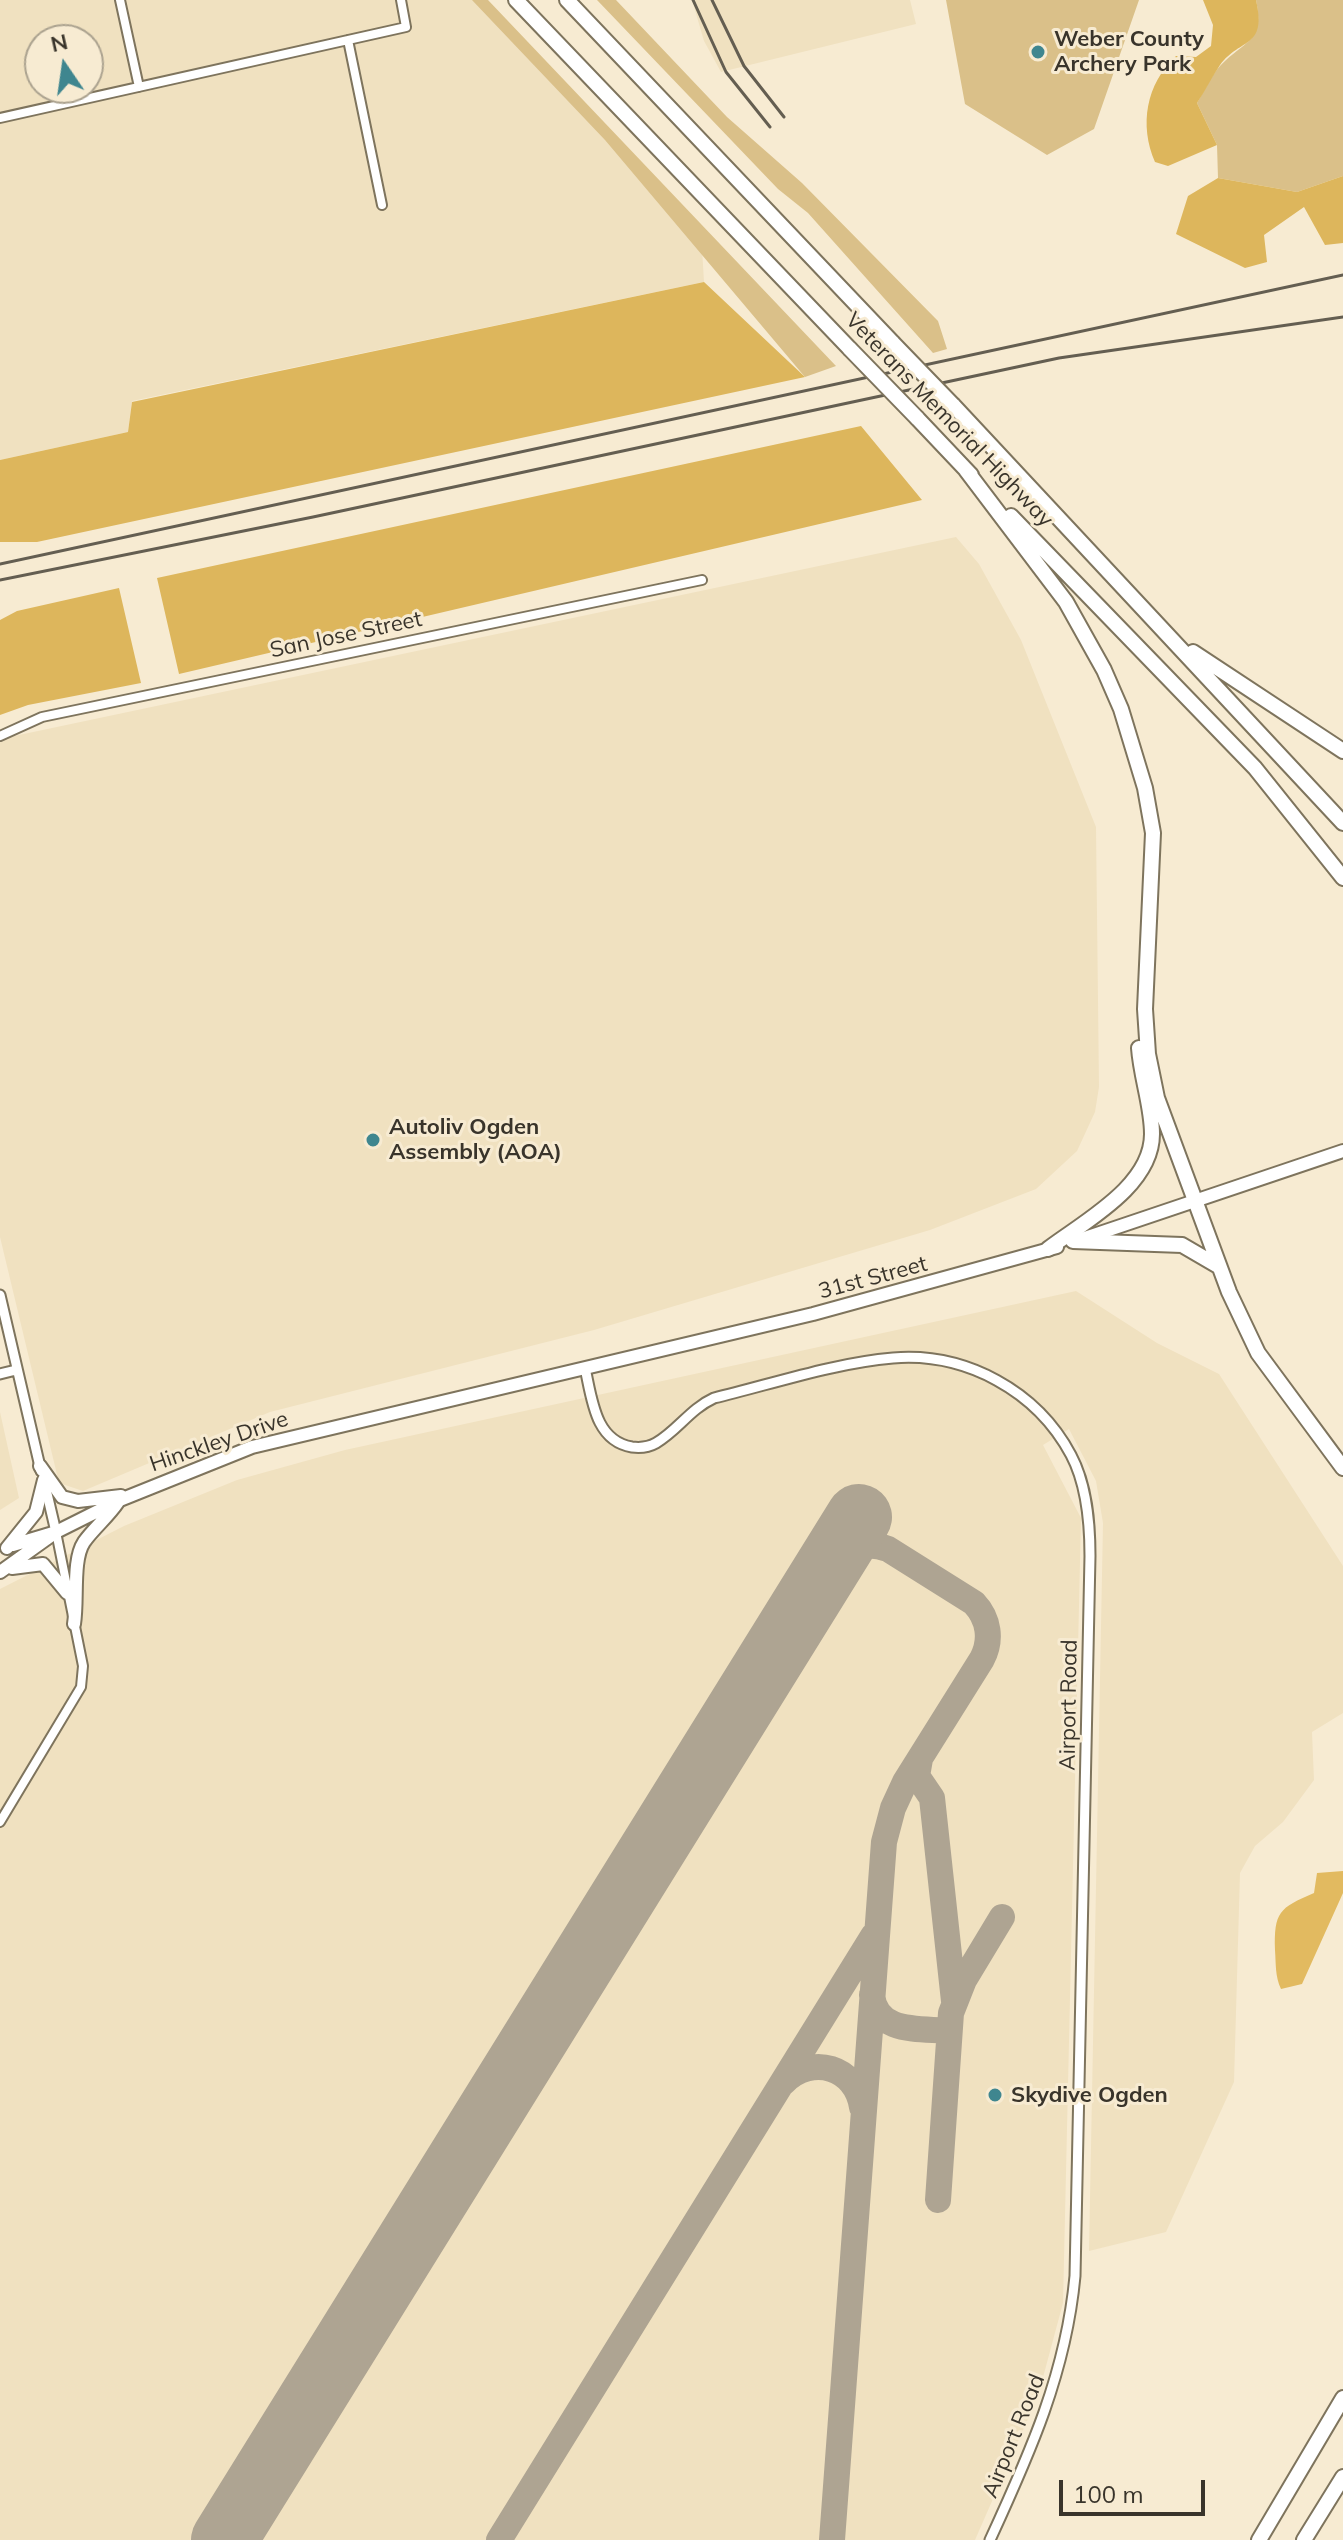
<!DOCTYPE html>
<html>
<head>
<meta charset="utf-8">
<style>
  body { margin:0 }
  #map { position:relative; width:1343px; height:2540px; overflow:hidden; background:#f7ebd2; font-family:Mulish,sans-serif }
  canvas { display:block }
  .north { position:absolute; left:24px; top:24px; width:80px; height:80px; box-sizing:border-box; background:#f7ebd2; border:2px solid #aba28f; border-radius:50%; rotate:347deg; font-size:22px; font-weight:700; line-height:32px; text-align:center; color:#39342b }
  .north::after { content:''; display:block; margin:auto; width:28px; height:36px; background:#3f868f; clip-path:polygon(50% 0,100% 100%,50% 72%,0 100%) }
  .scale { position:absolute; left:1059px; top:2480px; width:146px; height:36px; box-sizing:border-box; border:4px solid #39342b; border-top:0; padding-left:10px; font-size:24px; line-height:28px; white-space:nowrap; color:#39342b; -webkit-text-stroke:6px #f7ebd2; paint-order:stroke }
</style>
</head>
<body>
<div id="map">
<canvas width="1343" height="2540"></canvas>
<div class="north">N</div>
<div class="scale">100 m</div>
</div>
<script>
const ctx = document.querySelector('canvas').getContext('2d');
ctx.lineJoin = 'round';
function fillPath(path, color) { ctx.fillStyle = color; ctx.fill(path, 'evenodd'); }
function trace(path, color, width, dash) { ctx.strokeStyle = color; ctx.lineWidth = width; ctx.lineCap = dash ? 'butt' : 'round'; ctx.setLineDash(dash || []); ctx.stroke(path); }
function write(font, color, halo, rows, align = 'center') {
  ctx.font = font + ' Mulish,sans-serif'; ctx.lineWidth = 6; ctx.setLineDash([]); ctx.textBaseline = 'middle'; ctx.strokeStyle = halo; ctx.fillStyle = color; for (const [text, x, y, turn = 0] of rows) {
    ctx.save(); ctx.translate(x, y); ctx.rotate((+turn || 0) * Math.PI / 180); ctx.textAlign = isNaN(turn) ? turn : align; if (halo) ctx.strokeText(text, 0, 0); ctx.fillText(text, 0, 0); ctx.restore();
  }
}
const built = new Path2D(`
  M0,0H483L702,248L704,282L132,401L128,432L0,460ZM40,40H88V88H40Z
  M692,0H910L916,24L721,72L704,41Z
  M956,537L979,564L1021,640L1096,827L1099,1087L1095,1112L1077,1151L1036,1189L930,1230L594,1330L270,1412L83,1491L59,1483L0,1237V739Z
  M1076,1291L1157,1343L1219,1374L1343,1566V1713L1312,1732L1314,1780L1283,1822L1255,1846L1240,1873L1234,2082L1166,2232L1089,2251L1103,1523L1096,1481L1069,1429L1043,1445L1081,1518L1063,2303L1038,2396L975,2540H0V1589L124,1526L237,1480L345,1450Z
  M0,1412L19,1498L0,1510Z`);
const green = new Path2D(`
  M472,0H488L836,366L805,377L605,140Z
  M597,0H616L727,117L802,183L938,321L947,349L933,353L808,213L778,189Z
  M946,0H1139L1094,129L1047,155L965,104Z
  M1256,0H1343V176L1297,192L1218,178L1217,145L1197,103C1205,90 1213,71 1225,61C1249,39 1264,39 1256,0Z`);
const forest = new Path2D(`
  M1203,0H1256C1267,49 1241,37 1220,65C1212,77 1205,91 1197,103L1217,145L1168,166L1155,162C1139,125 1146,84 1176,56L1196,57L1211,46L1213,25Z
  M1343,176V243L1325,245L1304,207L1264,235L1267,262L1245,268L1176,234L1188,196L1218,178L1297,192Z
  M704,282L805,377L37,542H0V460L128,432L132,402Z
  M861,426L922,500L179,674L157,578Z
  M119,588L141,683L28,705L0,715V620L17,611Z`);
const water = new Path2D(`
  M1343,1871V1893L1302,1984L1281,1989C1275,1976 1276,1964 1275,1950C1274,1912 1279,1908 1314,1893L1317,1873Z`);
const taxiway = new Path2D(`
  M828,1567C844,1548 864,1540 888,1549L974,1603C989,1619 992,1640 982,1659L905,1782L893,1808L884,1842L832,2540
  M920,1759L917,1776L932,1798L954,2001
  M872,1995C876,2034 920,2028 949,2031
  M784,2082C812,2054 856,2067 862,2107
  M938,2200L951,2013L964,1980L1002,1917
  M499,2540L873,1936`);
const runway = new Path2D(`
  M224,2540L859,1517`);
const minor = new Path2D(`
  M120,0L139,87
  M348,40L382,205
  M0,118L406,27L401,0
  M0,736L42,717L702,580
  M0,1822L81,1687L83,1666L56,1532`);
const tertiary = new Path2D(`
  M0,1295L41,1471
  M585,1368C592,1399 595,1441 632,1447C640,1448 649,1447 656,1443C678,1430 690,1409 714,1398C772,1384 834,1363 893,1358C966,1352 1037,1391 1071,1455C1087,1485 1090,1522 1090,1556L1075,2276C1066,2373 1030,2453 990,2540
  M0,1374L16,1370
  M45,1485L56,1532`);
const primary = new Path2D(`
  M1079,1240L1343,1151
  M40,1466L62,1497L78,1501L121,1496
  M13,1545L53,1533
  M7,1548L36,1512L44,1480
  M12,1568L43,1564L67,1593
  M0,1572L56,1532L120,1500L252,1447L813,1314L1057,1247
  M74,1624C78,1599 72,1560 84,1542C94,1528 108,1517 118,1502`);
const motorway = new Path2D(`
  M516,0L850,349
  M567,0L893,343
  M953,405L1343,823
  M917,418L971,475
  M966,470L1066,602L1104,670L1121,709L1145,788L1153,833L1145,1009L1148,1054L1157,1098L1229,1292L1258,1353L1343,1468
  M1011,516L1255,768L1343,878
  M1193,652L1343,751
  M1073,1241L1182,1245L1218,1266
  M1048,1249C1085,1221 1152,1186 1152,1134C1152,1106 1141,1077 1139,1048
  M1259,2540L1343,2398
  M1304,2540L1343,2477`);
const rail = new Path2D(`
  M693,0L726,72L770,127
  M712,0L744,66L784,117
  M0,564L1343,275
  M0,580L313,517L1059,358L1343,317`);
const motorwayBridge = new Path2D(`
  M893,343L953,405
  M850,349L917,418`);
const markers = [
  [1038,52,8,"#3f868f"],
  [373,1140,8,"#3f868f"],
  [995,2095,8,"#3f868f"]
];
const poiNames = [
  ["Weber County",1054,39],
  ["Archery Park",1054,64],
  ["Autoliv Ogden",389,1127],
  ["Assembly (AOA)",389,1152],
  ["Skydive Ogden",1011,2095]
];
const streetNames = [
  ["Veterans Memorial Highway",949,420,46],
  ["San Jose Street",346,635,-12],
  ["31st Street",873,1278,-15],
  ["Hinckley Drive",219,1442,-19],
  ["Airport Road",1069,1705,-89],
  ["Airport Road",1014,2436,-68]
];
fillPath(built, '#f0e1c0');
fillPath(green, '#dac089');
fillPath(forest, '#ddb65c');
fillPath(water, '#e2ba60');
trace(taxiway, '#aea492', 26);
trace(runway, '#aea492', 66);
trace(minor, '#7e745d', 12);
trace(tertiary, '#7e745d', 13);
trace(primary, '#7e745d', 16);
trace(motorway, '#7e745d', 18);
trace(minor, '#fff', 8);
trace(tertiary, '#fff', 9);
trace(primary, '#fff', 12);
trace(motorway, '#fff', 14);
trace(rail, '#645e51', 3);
trace(motorwayBridge, '#7e745d', 18, []);
trace(motorwayBridge, '#fff', 14);
for (const [x, y, r, color] of markers) { const dot = new Path2D(); dot.arc(x, y, r, 0, 2 * Math.PI); ctx.fillStyle = color; ctx.fill(dot); trace(dot, '#f7ebd2', 3); }
write('bold 22px', '#39342b', '#f7ebd2', poiNames, 'left');
write('22px', '#39342b', '#f7ebd2', streetNames);
</script>
</body>
</html>
